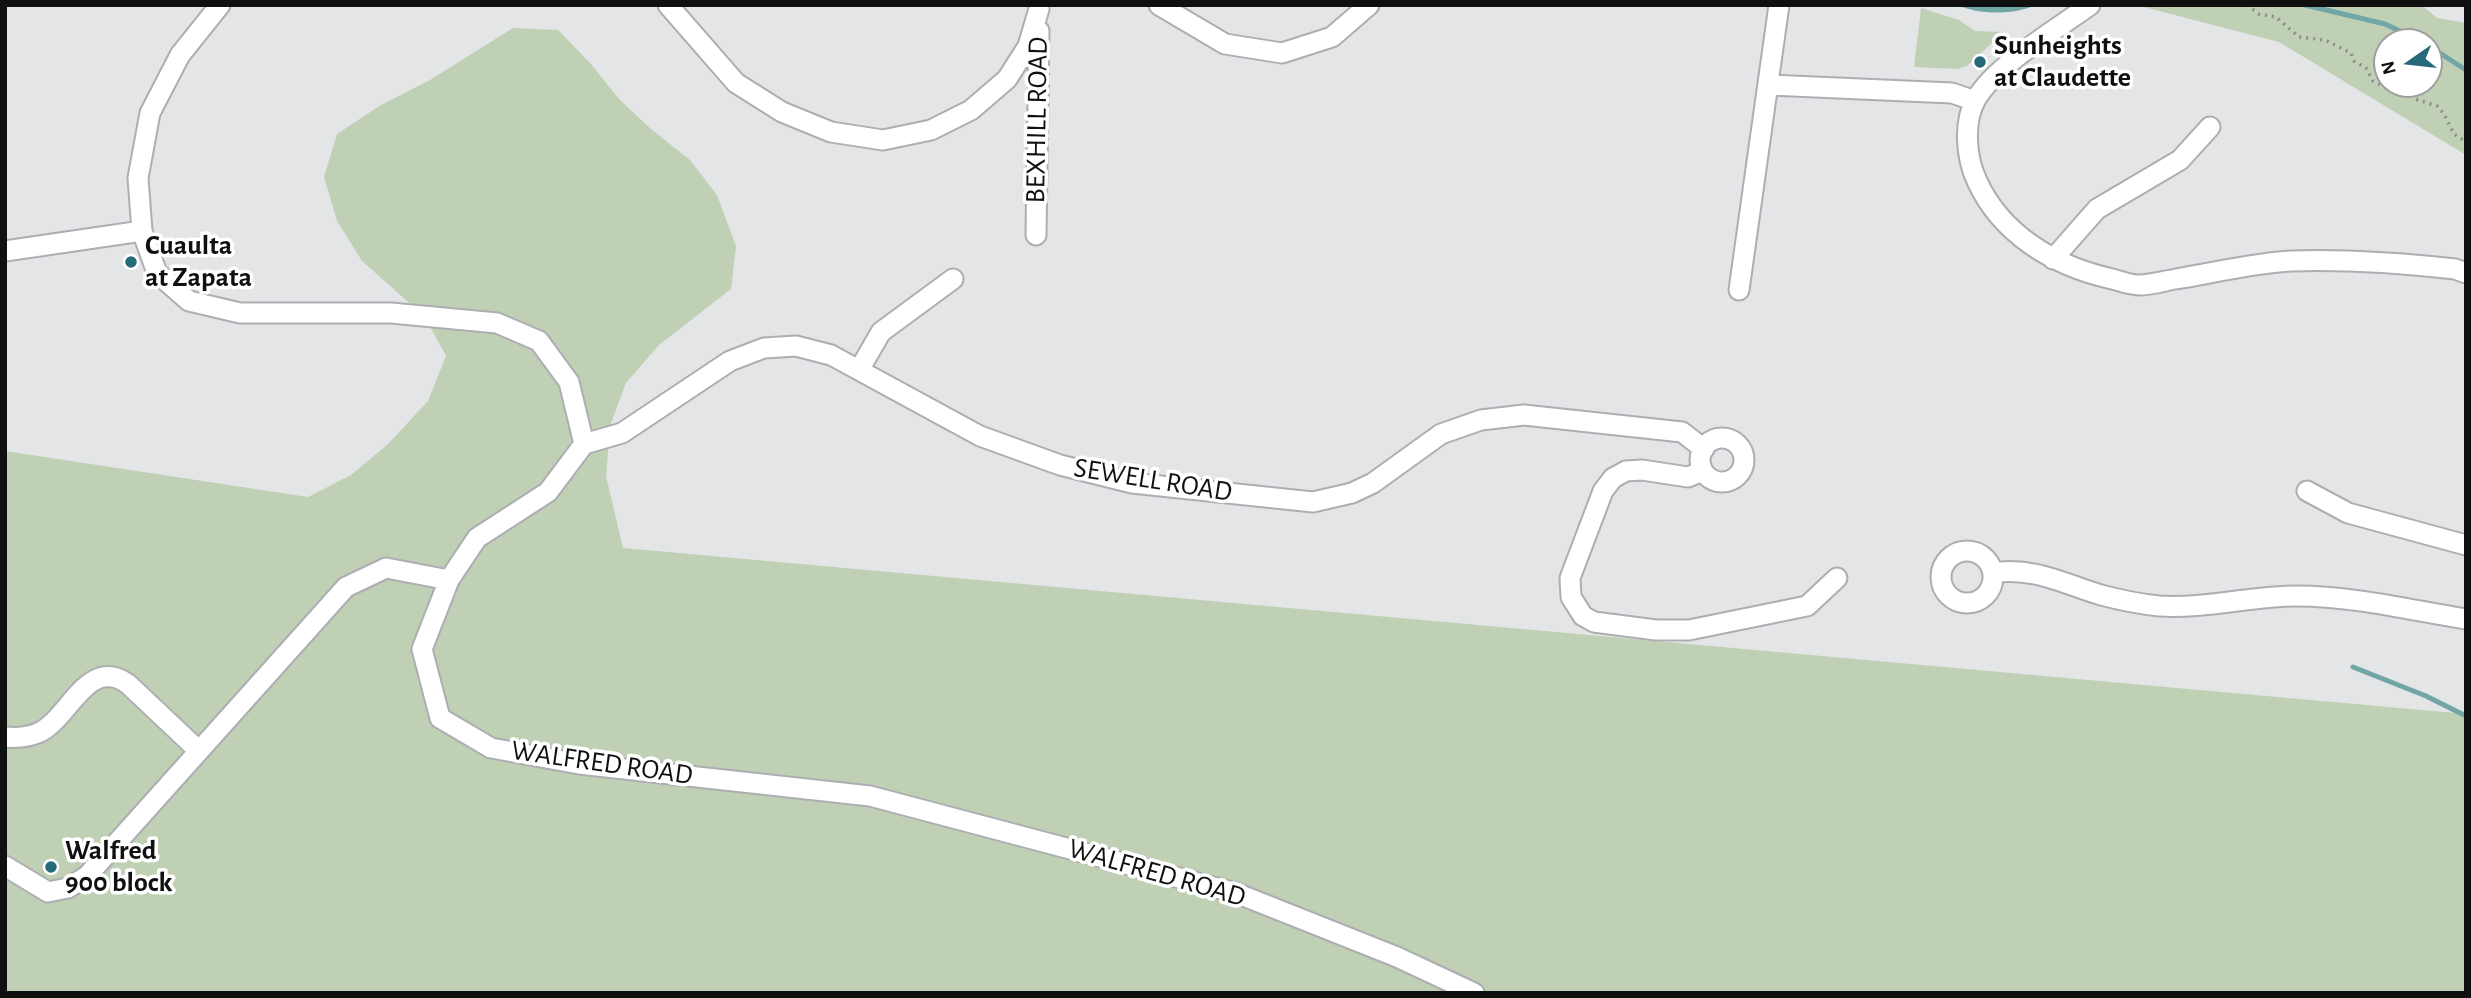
<!DOCTYPE html>
<html>
<head>
<meta charset="utf-8">
<style>
  body { margin:0 }
  #map { position:relative; width:2471px; height:998px; overflow:hidden; background:#e4e5e7; font-family:"Alegreya Sans",sans-serif }
  canvas { display:block }
  .frame { position:absolute; inset:0; border:7px solid #101011; pointer-events:none }
  .north { position:absolute; left:2373px; top:28px; width:70px; height:70px; box-sizing:border-box; background:#fff; border:2px solid #9f9fa0; border-radius:50%; rotate:256deg; font-size:19px; font-weight:700; line-height:28px; text-align:center; color:#101011 }
  .north::after { content:''; display:block; margin:auto; width:24px; height:32px; background:#25697a; clip-path:polygon(50% 0,100% 100%,50% 72%,0 100%) }
</style>
</head>
<body>
<div id="map">
<canvas width="2471" height="998"></canvas>
<div class="frame"></div>
<div class="north">N</div>
</div>
<script>
const ctx = document.querySelector('canvas').getContext('2d');
ctx.lineJoin = 'round';
function fillPath(path, color) { ctx.fillStyle = color; ctx.fill(path, 'evenodd'); }
function trace(path, color, width, dash) { ctx.strokeStyle = color; ctx.lineWidth = width; ctx.lineCap = dash ? 'butt' : 'round'; ctx.setLineDash(dash || []); ctx.stroke(path); }
function write(font, color, halo, rows, align = 'center') {
  ctx.font = font + ' "Alegreya Sans",sans-serif'; ctx.lineWidth = 7; ctx.setLineDash([]); ctx.textBaseline = 'middle'; ctx.strokeStyle = halo; ctx.fillStyle = color; for (const [text, x, y, turn = 0] of rows) {
    ctx.save(); ctx.translate(x, y); ctx.rotate((+turn || 0) * Math.PI / 180); ctx.textAlign = isNaN(turn) ? turn : align; if (halo) ctx.strokeText(text, 0, 0); ctx.fillText(text, 0, 0); ctx.restore();
  }
}
const green = new Path2D(`
  M2422,5L2437,18L2466,23V155L2279,42L2140,6ZM2387,42H2429V84H2387Z
  M1921,8L1959,20L1975,31L2004,32L1967,66L1957,69L1914,67Z
  M513,28L558,30L591,64L619,99L651,129L690,160L717,195L736,246L731,289L659,345L626,383L610,426L606,476L623,548L2466,714V993H5V451L308,497L351,475L388,444L428,401L446,356L425,317L362,261L337,221L324,177L337,134L381,105L430,80Z`);
const water = new Path2D(`
  M1957,5H2036C2014,15 1979,15 1957,5Z`);
const stream = new Path2D(`
  M2305,5L2385,24L2423,42
  M2429,46L2466,70
  M2353,667L2426,696L2466,716`);
const path = new Path2D(`
  M2247,5L2259,14L2276,17L2299,37L2325,40L2351,53L2354,61L2366,68L2373,81L2390,90L2402,91L2415,99L2437,106L2444,114L2454,134L2466,142`);
const minor = new Path2D(`
  M220,5L180,55L150,113L138,178L142,231L157,273L189,301L240,313H391L497,323L539,341L569,382L584,444L548,492L477,538L449,580L422,649L440,718L491,748L579,764L870,796L1236,893L1397,957L1474,993
  M668,5L736,83L782,112L831,132L883,140L931,130L971,110L1007,79L1028,46L1039,9
  M1159,5L1225,44L1282,53L1332,37L1369,5
  M2090,5C2057,29 1996,65 1976,99C1963,122 1966,158 1977,181C2001,234 2053,265 2108,278C2118,280 2129,285 2139,285C2151,285 2164,281 2176,279C2213,273 2253,263 2291,261C2346,259 2400,263 2455,269L2466,273
  M1769,85L1952,93L1975,101
  M1036,235L1039,31
  M5,251L142,231
  M2053,259L2097,209L2180,160L2210,127
  M1739,290L1779,5
  M859,370L881,332L953,279
  M1700 460a22 22 0 1 1 44 0a22 22 0 1 1-44 0Z
  M584,444L622,433L730,361L764,348L796,346L831,355L980,436L1060,465L1132,483L1313,502L1352,493L1373,483L1441,434L1481,420L1524,415L1682,432L1704,449
  M1703,471L1688,477L1642,470L1626,471L1613,478L1603,491L1570,578L1571,597L1583,616L1594,622L1656,630H1689L1807,606L1837,578
  M2307,491L2348,513L2466,545
  M1941 577a26 26 0 1 1 52 0a26 26 0 1 1-52 0Z
  M1993,573C2031,566 2065,584 2101,595C2120,600 2140,604 2159,606C2205,609 2251,596 2297,596C2353,596 2410,610 2466,619
  M5,737C15,738 28,737 38,733C69,720 87,655 128,684L199,751
  M5,866L48,892L68,888L87,876L346,587L386,568L449,580`);
const markers = [
  [1980,62,7,"#25697a"],
  [131,262,7,"#25697a"],
  [51,867,7,"#25697a"]
];
const poiNames = [
  ["Sunheights",1994,46],
  ["at Claudette",1994,78],
  ["Cuaulta",145,246],
  ["at Zapata",145,278],
  ["Walfred",65,851],
  ["900 block",65,883]
];
const streetNames = [
  ["BEXHILL ROAD",1037,120,-89],
  ["SEWELL ROAD",1153,480,9],
  ["WALFRED ROAD",602,763,8],
  ["WALFRED ROAD",1157,873,16]
];
fillPath(green, '#c0d0b5');
fillPath(water, '#71a6a7');
trace(stream, '#71a6a7', 5);
trace(minor, '#adaeb1', 23);
trace(path, '#8b8c8d', 3.5, [2, 5]);
trace(minor, '#fff', 19);
for (const [x, y, r, color] of markers) { const dot = new Path2D(); dot.arc(x, y, r, 0, 2 * Math.PI); ctx.fillStyle = color; ctx.fill(dot); trace(dot, '#fff', 2.5); }
write('bold 28px', '#101011', '#fff', poiNames, 'left');
write('28px', '#101011', '#fff', streetNames);
</script>
</body>
</html>
